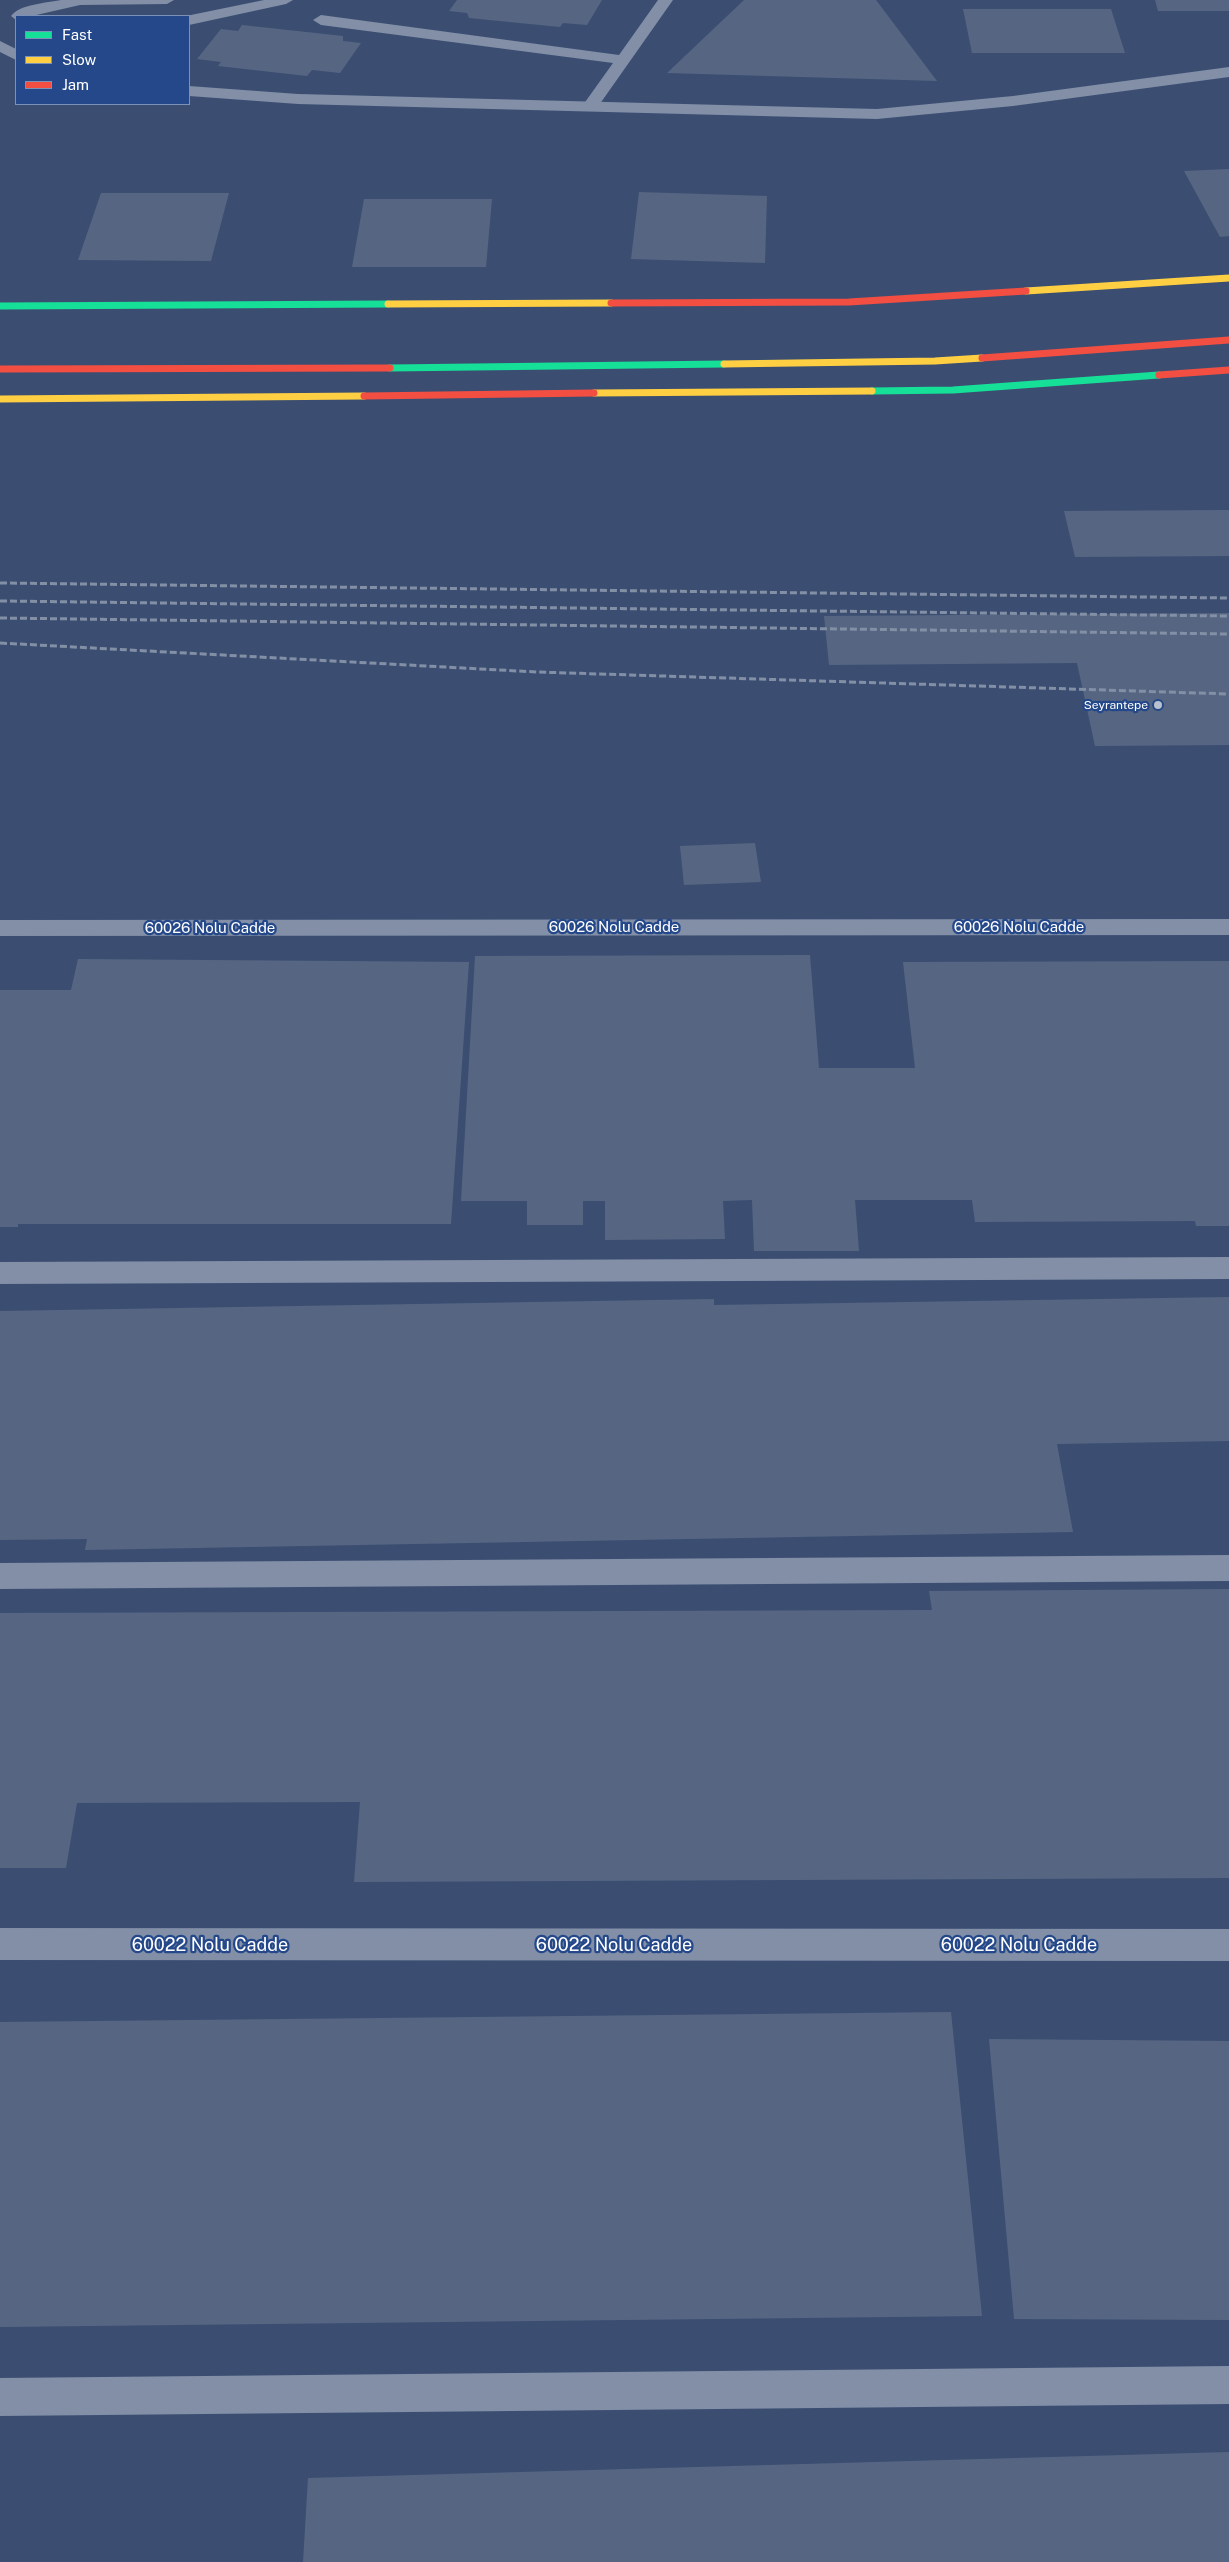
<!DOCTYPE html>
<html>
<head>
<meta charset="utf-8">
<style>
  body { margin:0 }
  #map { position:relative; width:1229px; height:2562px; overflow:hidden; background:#3b4e72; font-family:"Public Sans",sans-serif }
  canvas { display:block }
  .legend { position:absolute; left:15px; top:15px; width:175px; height:90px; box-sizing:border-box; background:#244889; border:1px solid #7c91b8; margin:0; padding:6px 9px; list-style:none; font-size:15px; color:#fff }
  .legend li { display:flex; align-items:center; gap:10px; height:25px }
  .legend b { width:25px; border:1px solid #7c91b8 }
</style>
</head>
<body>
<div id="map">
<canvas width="1229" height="2562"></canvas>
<ul class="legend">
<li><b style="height:6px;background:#16e098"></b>Fast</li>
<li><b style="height:6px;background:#ffcf43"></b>Slow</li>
<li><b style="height:6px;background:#f24e42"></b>Jam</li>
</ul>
</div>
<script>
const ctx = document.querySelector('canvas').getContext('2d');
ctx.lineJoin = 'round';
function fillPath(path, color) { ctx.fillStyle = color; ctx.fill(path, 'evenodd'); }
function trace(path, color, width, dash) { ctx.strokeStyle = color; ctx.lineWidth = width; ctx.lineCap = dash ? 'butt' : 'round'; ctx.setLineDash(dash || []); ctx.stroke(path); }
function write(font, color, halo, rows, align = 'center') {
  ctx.font = font + ' "Public Sans",sans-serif'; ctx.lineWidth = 4.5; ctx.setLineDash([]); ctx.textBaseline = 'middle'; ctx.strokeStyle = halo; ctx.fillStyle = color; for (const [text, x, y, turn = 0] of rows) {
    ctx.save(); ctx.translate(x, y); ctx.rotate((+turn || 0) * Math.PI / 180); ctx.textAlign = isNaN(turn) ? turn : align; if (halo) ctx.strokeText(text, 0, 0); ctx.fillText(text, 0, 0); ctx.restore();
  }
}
const building = new Path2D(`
  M457,0H602L587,25L563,23L560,27L469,18L467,13L449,11Z
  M744,0H876L937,81L667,73Z
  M1155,0H1229V11H1158Z
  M963,9H1111L1125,53H972Z
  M242,25L343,36V41L361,43L340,73L312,70L307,76L218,66L221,62L197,59L221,29L238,31Z
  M1229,169V236L1220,237L1184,171Z
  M639,192L767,196L765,263L631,259Z
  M101,193H229L211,261L78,260Z
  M364,199H492L486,267H352Z
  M1229,510V556L1075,557L1064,511Z
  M1229,613V745L1095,746L1077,663L829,665L824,616Z
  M755,843L761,882L684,885L680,846Z
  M810,955L819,1068H915L903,962L1229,961V1226H1196L1195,1221L975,1222L972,1200H855L859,1251H754L752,1200L723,1201L725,1239L605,1240V1201H583V1225H527V1201H461L475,956Z
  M78,959L469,962L451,1224H18V1227H0V990H71Z
  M1229,1297V1441L1057,1444L1073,1532L85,1550L87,1539L0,1540V1311L714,1299V1305Z
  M1229,1589V1878L354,1882L360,1802L77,1803L66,1868H0V1613L932,1610L929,1591Z
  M951,2012L982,2316L0,2327V2022Z
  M989,2039L1229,2041V2320L1014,2319Z
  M1229,2452V2562H303L308,2478Z`);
const lane = new Path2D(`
  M658,0H673L597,108L591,110L583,105L613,63L321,25L313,20L321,15L619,55Z`);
const street = new Path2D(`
  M61,0H174L167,4L80,5L32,16H16V20L11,16C20,4 47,3 61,0Z
  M264,0H293L286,4L189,25V16H186Z
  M0,41L16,49V60L0,52Z
  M1229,67V77L1013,106L877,119L298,104L189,96V86L298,94L877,109L1013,96Z
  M1229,919V935L0,936V920Z
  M1229,1257V1279L0,1284V1262Z
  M1229,1555V1581L0,1589V1563Z
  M0,1928L1229,1929V1961L0,1960Z
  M1229,2366V2404L0,2416V2378Z`);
const fast = new Path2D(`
  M0,306L388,304
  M390,368L724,364
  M872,391L953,390L1159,375`);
const slow = new Path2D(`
  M1026,291L1229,278
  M388,304L611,303
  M724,364L935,361L982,358
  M594,393L872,391
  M0,399L364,396`);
const jam = new Path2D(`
  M611,303L849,302L1026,291
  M982,358L1229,340
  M0,369L390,368
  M1159,375L1229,370
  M364,396L594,393`);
const rail = new Path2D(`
  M0,583L1229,598
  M0,601L1229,616
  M0,618L1229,634
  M0,643L537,672L1229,694`);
const markers = [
  [1158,705,5,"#bac1ce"]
];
const farPoinames = [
  ["Seyrantepe",1148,705]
];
const streetNames = [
  ["60026 Nolu Cadde",614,927],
  ["60026 Nolu Cadde",1019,927],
  ["60026 Nolu Cadde",210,928]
];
const nearStreetnames = [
  ["60022 Nolu Cadde",210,1945],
  ["60022 Nolu Cadde",614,1945],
  ["60022 Nolu Cadde",1019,1945]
];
fillPath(building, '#566682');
fillPath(lane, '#828fa7');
fillPath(street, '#828fa7');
trace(fast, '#16e098', 7);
trace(slow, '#ffcf43', 7);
trace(jam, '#f24e42', 7);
trace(rail, '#828fa5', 3, [7, 3]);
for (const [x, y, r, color] of markers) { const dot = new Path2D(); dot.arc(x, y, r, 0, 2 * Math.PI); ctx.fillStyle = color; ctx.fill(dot); trace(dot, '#244889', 2); }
write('12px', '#fff', '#244889', farPoinames, 'right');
write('15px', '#fff', '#244889', streetNames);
write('18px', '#fff', '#244889', nearStreetnames);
</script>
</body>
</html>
